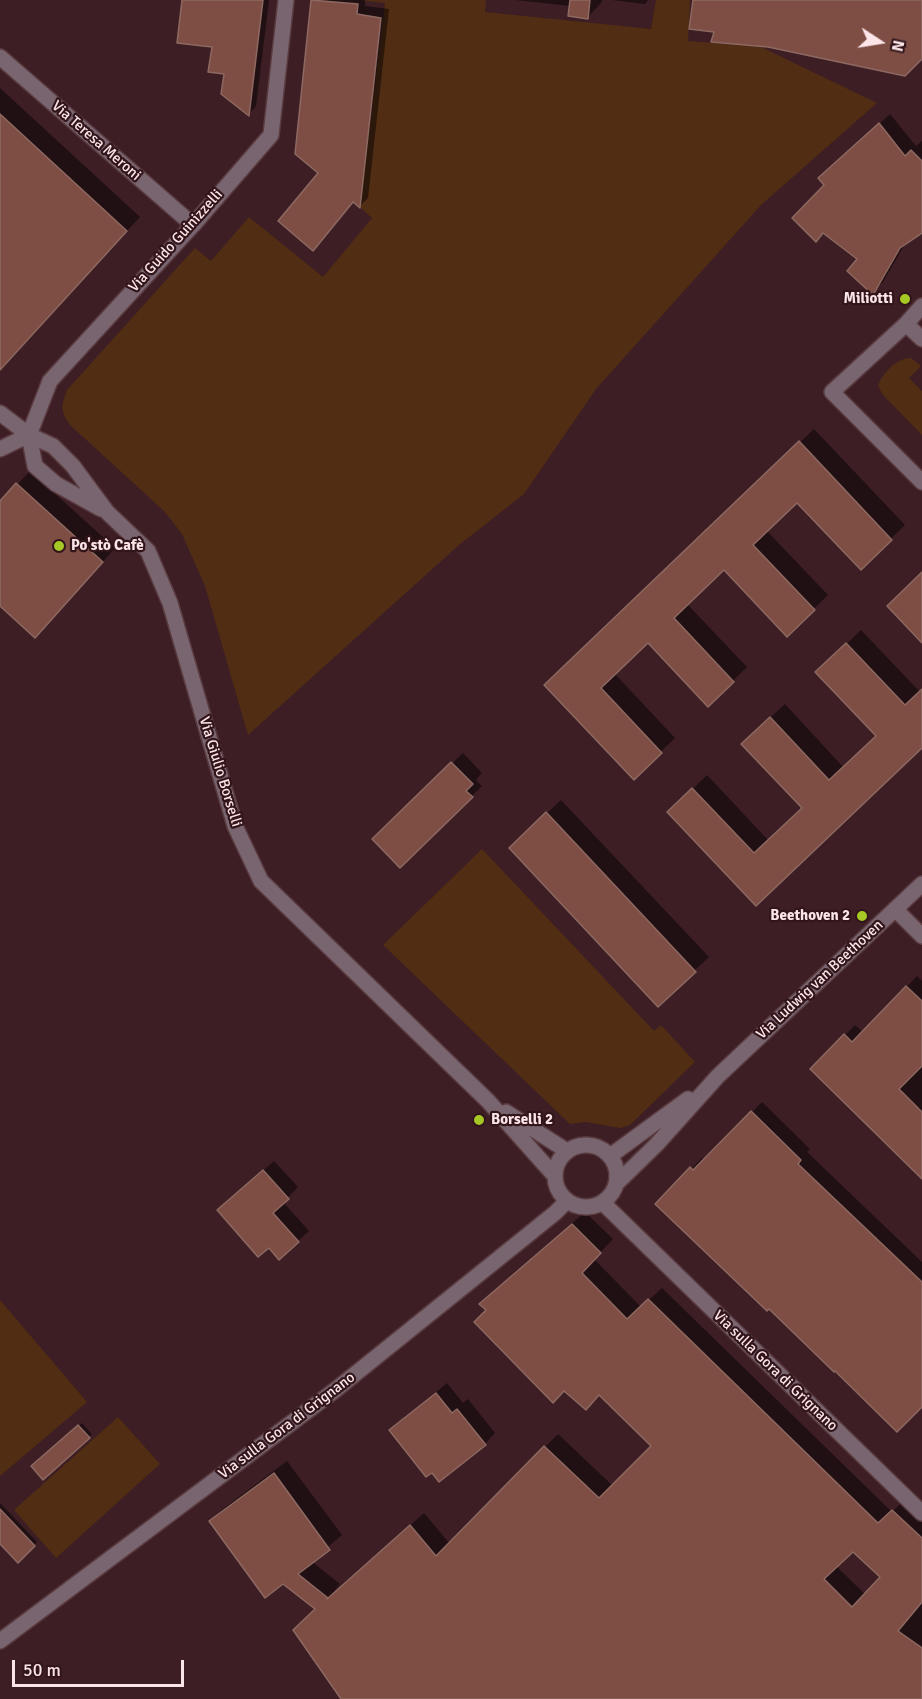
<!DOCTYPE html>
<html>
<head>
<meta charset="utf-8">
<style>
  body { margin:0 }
  #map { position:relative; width:922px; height:1699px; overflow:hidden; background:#3d1e24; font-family:Signika,sans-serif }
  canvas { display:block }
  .north { position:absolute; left:850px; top:12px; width:60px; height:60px; -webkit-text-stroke:4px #32151a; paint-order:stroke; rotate:102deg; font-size:16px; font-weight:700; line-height:24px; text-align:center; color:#fbe5e8 }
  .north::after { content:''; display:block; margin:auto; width:21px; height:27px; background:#fbe5e8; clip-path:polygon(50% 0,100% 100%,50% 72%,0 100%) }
  .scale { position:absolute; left:12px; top:1660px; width:172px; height:27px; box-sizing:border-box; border:3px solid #fbe5e8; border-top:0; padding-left:8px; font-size:18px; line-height:21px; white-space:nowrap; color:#fbe5e8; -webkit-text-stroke:4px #32151a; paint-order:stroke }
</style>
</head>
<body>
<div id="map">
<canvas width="922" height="1699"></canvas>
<div class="north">N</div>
<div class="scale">50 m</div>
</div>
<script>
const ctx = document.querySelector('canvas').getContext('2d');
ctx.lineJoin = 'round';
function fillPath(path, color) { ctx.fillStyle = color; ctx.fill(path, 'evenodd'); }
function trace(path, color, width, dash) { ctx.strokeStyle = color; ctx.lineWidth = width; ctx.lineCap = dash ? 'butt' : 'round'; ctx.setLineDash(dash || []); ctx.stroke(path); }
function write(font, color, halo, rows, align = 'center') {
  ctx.font = font + ' Signika,sans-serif'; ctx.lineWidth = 4.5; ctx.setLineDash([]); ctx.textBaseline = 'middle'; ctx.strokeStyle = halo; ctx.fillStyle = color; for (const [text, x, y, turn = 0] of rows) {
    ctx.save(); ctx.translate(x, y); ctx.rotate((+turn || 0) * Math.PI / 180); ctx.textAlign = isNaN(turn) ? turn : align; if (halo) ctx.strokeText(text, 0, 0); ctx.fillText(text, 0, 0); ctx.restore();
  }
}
const green = new Path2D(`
  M359,0H486L485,12L651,29L656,0H690L688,41L761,47L877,103L761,205L596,389L524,494L459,545L248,735L205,586L182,534L164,511L70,425C60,410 61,407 67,390L195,248L211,261L249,217L323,277L372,218L360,207L385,3Z
  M911,358L921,366L909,378L922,391V435L883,395L878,386C882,373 898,357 911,358Z
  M482,849L654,1031L661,1025L695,1062L630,1125L620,1128L586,1122L570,1124L383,945Z
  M0,1300L87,1402L0,1476Z
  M118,1417L160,1464L56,1558L14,1510Z`);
const shadow = new Path2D(`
  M184,0H269L256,106L249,114L226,73L213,46Z
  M313,0H365V6L389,9L368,198L360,206L296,153Z
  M515,0H602L601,3L588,17L571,6Z
  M612,0H648L645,4Z
  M0,88L140,217L0,367Z
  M890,114L916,146L922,141V235L919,233L906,242L883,282L873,292L827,185L831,168Z
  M814,429L905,525L861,568L797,501L766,530L828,595L787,635L724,568L687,604L747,667L708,705L648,641L614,673L675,738L634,777L560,671Z
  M30,471L115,548L49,622L0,604V503Z
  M861,630L920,692L922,690V746L756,904L669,812L707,775L769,841L803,807L757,730L785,704L844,768L878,736L818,672Z
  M463,753L482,773L476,780L482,786L400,866L374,839Z
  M561,800L709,957L658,1005L525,834Z
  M917,976L922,981V1177L812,1069L855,1025L863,1032Z
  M762,1102L810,1149L807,1152L922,1262V1405L769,1307L657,1204L702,1158L705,1160Z
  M274,1161L298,1187L283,1202L309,1231L279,1258L230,1200Z
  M585,1212L613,1239L594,1259L641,1307L662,1288L892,1512L906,1498L922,1514V1699H343L317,1609L211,1521L224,1508L287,1461L342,1535L311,1561L340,1584L335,1590L336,1591L424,1513L450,1544L558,1434L613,1486L653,1445L600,1394L586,1408L488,1310L494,1291ZM853,1550L883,1577L866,1595L836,1566Z
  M447,1383L463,1403L468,1399L495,1433L485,1444L391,1431Z
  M82,1423L92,1434L43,1478L33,1466Z
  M0,1503L37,1542L18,1560L0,1541Z`);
const building = new Path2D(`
  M182,0H263L249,116L221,94L224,74L208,72L212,47L177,43Z
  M311,0L358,4L357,14L381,18L360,208L353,202L313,251L278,221L318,173L295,154Z
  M570,0H590L588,19L568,16Z
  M693,0H922V59L905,76L768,47L711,42L714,32L689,29Z
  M0,114L127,231L0,370Z
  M879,123L905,156L911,150L922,161V233L900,248L873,295L847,271L857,259L823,233L816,242L792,218L824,185L818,178Z
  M799,441L892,540L861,570L797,503L753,545L815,610L787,637L724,570L674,618L734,682L708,707L648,643L601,688L662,753L634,780L544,685Z
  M16,483L103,562L35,638L0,606V501Z
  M922,572V643L887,606Z
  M846,643L905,705L922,689V748L756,906L667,812L692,788L754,853L802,808L741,744L770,717L829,780L876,736L815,672Z
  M451,762L473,784L466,791L473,797L400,868L372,839Z
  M546,812L696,972L658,1007L509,848Z
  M906,986L922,1001V1066L899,1089L922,1112V1179L810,1069L844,1034L852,1042Z
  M751,1111L801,1160L798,1164L922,1282V1407L897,1432L835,1371L834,1372L769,1309L767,1311L655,1204L690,1167L693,1170Z
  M263,1170L289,1199L273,1213L299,1242L279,1260L269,1248L258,1257L217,1210Z
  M572,1224L601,1253L582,1273L627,1319L648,1299L878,1523L892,1510L922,1538V1602L898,1631L922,1648V1699H341L293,1630L315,1609L283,1584L265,1598L209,1521L274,1473L330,1550L298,1574L328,1598L327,1599L410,1525L436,1556L544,1446L599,1498L651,1446L599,1395L586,1410L564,1391L553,1403L474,1322L486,1310L479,1304ZM853,1552L880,1577L852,1607L824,1579Z
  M436,1393L452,1413L457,1409L486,1445L439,1482L432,1473L426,1477L389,1430Z
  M78,1425L90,1438L43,1480L31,1466Z
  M0,1509L35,1546L18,1563L0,1544Z`);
const minor = new Path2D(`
  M0,57L193,225
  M922,306L906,324L832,392L922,482
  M906,324L922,339
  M0,413L29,435L53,446L73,466L107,512L148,551L170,603L235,826L261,881L488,1101L554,1175
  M29,435L35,466L56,484L101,509
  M0,449L29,435L50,381L193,225L271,135L286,0
  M895,909L922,936
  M506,1112L567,1151
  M555 1176a31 31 0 1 1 62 0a31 31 0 1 1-62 0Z
  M610,1156L688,1099
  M617,1183L657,1144L718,1076L922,884
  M603,1203L922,1513
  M0,1641L334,1391L555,1213L567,1201`);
const markers = [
  [905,299,6,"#a5c824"],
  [59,546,6,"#a5c824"],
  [862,916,6,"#a5c824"],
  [479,1120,6,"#a5c824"]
];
const streetNames = [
  ["Via Teresa Meroni",96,141,41],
  ["Via Guido Guinizzelli",176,241,-48],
  ["Via Giulio Borselli",220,772,73],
  ["Via Ludwig van Beethoven",820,980,-43],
  ["Via sulla Gora di Grignano",775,1371,44],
  ["Via sulla Gora di Grignano",287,1426,-37]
];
const poiNames = [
  ["Miliotti",893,299],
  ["Po'stò Cafè",71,546,"left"],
  ["Beethoven 2",850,916],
  ["Borselli 2",491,1120,"left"]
];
fillPath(green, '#512d13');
fillPath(shadow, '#0007');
fillPath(building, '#7e4e45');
trace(building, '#8d6961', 1.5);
trace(minor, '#583a3f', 18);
trace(minor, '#79656f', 15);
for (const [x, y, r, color] of markers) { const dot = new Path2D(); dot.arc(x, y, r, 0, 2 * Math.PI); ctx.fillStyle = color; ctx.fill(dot); trace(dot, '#32151a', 2); }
write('15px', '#fbe5e8', '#32151a', streetNames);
write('bold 15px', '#fbe5e8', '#32151a', poiNames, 'right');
</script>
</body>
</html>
